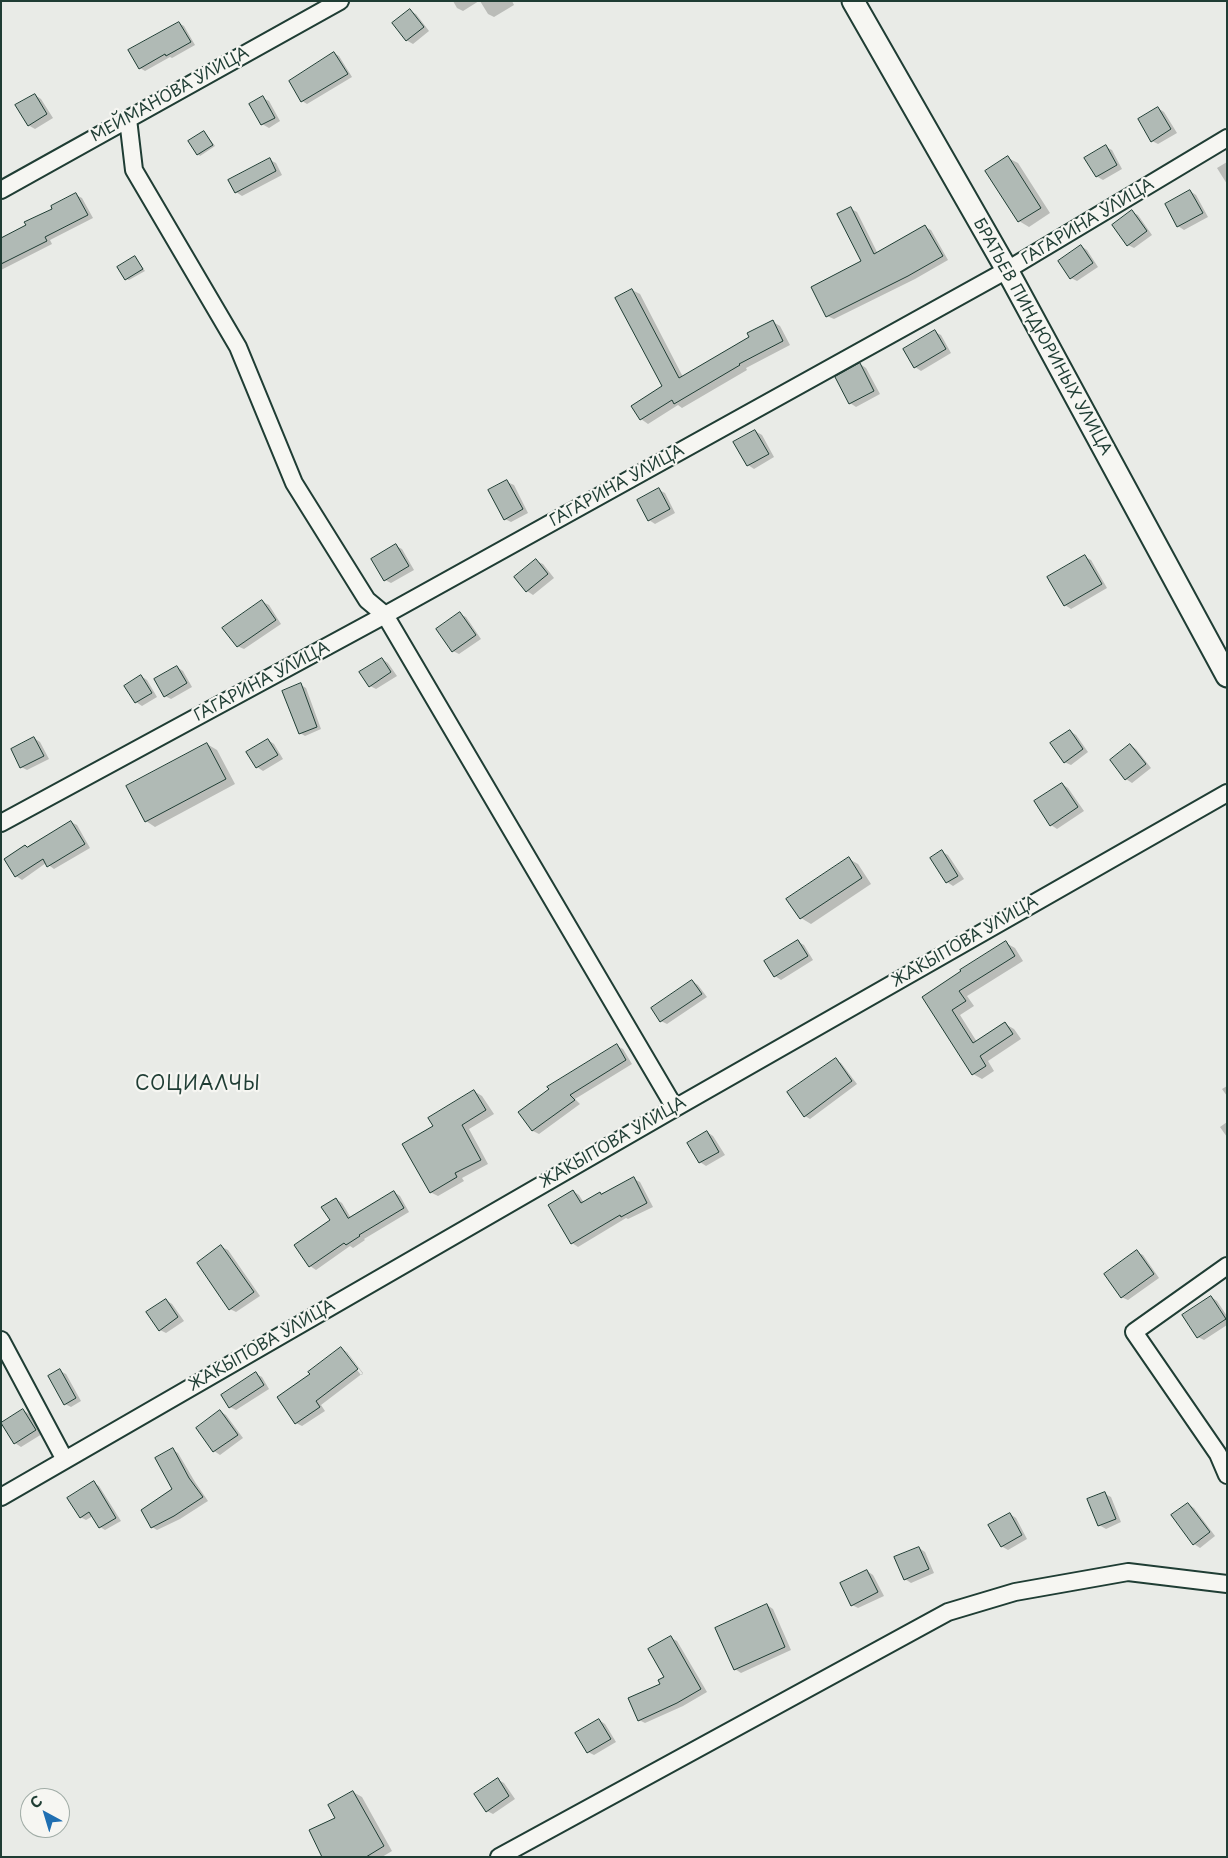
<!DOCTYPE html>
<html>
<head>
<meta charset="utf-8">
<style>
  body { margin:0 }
  #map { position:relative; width:1228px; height:1858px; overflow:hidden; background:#e9ebe7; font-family:"Playpen Sans",sans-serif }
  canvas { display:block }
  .frame { position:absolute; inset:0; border:2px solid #1f3d34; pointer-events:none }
  .north { position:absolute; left:20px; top:1788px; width:50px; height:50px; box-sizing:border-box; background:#f6f6f2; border:1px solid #a0aca6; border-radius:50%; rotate:321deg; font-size:14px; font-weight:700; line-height:20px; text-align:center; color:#1f3d34 }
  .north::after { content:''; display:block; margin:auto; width:18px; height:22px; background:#1f6fb2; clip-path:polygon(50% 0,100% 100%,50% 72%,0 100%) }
</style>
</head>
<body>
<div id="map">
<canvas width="1228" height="1858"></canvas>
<div class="frame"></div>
<div class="north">С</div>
</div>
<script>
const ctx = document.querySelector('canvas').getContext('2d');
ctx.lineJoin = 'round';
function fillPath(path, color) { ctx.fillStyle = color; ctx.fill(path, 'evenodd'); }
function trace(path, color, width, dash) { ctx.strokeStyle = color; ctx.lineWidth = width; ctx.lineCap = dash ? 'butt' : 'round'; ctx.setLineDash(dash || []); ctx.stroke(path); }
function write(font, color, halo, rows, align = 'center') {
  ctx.font = font + ' "Playpen Sans",sans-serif'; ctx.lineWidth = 4.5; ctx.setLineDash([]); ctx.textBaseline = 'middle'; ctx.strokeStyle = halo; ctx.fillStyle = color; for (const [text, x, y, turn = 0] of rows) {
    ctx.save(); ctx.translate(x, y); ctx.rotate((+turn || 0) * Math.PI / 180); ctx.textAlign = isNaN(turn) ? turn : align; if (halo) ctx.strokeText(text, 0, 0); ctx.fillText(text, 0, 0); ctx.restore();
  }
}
const shadow = new Path2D(`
  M453,1H479L463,11L457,8Z
  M480,1H512L514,5L494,17L488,14Z
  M410,11L416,14L429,31L413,44L406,40Z
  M179,23L184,26L195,45L172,58L170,57L145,71L140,68Z
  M334,53L339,56L352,77L307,104L302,101L291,81Z
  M35,95L41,99L53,118L35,129L28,125Z
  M263,98L269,101L280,121L269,128L262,124Z
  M1158,108L1164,112L1177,133L1158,144L1152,141Z
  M204,132L215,146L200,156L198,154Z
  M1106,147L1112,150L1122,169L1103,180L1096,176Z
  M1008,158L1018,163L1050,213L1029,227L1019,221L987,171Z
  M270,160L276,163L282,175L242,196L236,192Z
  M1227,162V184L1217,168Z
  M1190,191L1196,195L1208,217L1184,230L1178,226Z
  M76,195L82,198L93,218L50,240L52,244L1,270V239L28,226Z
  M851,209L857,212L878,254L925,227L931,230L948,260L915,279L834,319L827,316L863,262Z
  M1132,212L1138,215L1152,235L1134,248L1128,245Z
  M1081,246L1087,250L1098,267L1077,281L1071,278Z
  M135,258L145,271L129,280L126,279Z
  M632,290L640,294L683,377L751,338L773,322L780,326L790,345L746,368L747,370L682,408L678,405L648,424L641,419L633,406L663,387Z
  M935,332L941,335L951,353L921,371L915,367Z
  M860,364L866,368L880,394L856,407L850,403Z
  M755,431L762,435L774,457L754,469L748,465Z
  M507,482L514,485L528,513L511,522L505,519Z
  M659,490L665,493L675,513L655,524L649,520Z
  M396,546L402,549L414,570L391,583L385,580Z
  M1085,557L1091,560L1107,588L1071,609L1065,605Z
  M536,561L543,564L554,578L533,595L527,591Z
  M263,602L269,605L281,624L244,649L237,646Z
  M460,614L466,617L481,639L459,654L453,651Z
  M382,659L388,663L397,676L376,689L370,686Z
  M177,667L183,671L192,687L171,699L165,696Z
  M141,676L147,680L157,697L142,706L136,702Z
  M301,685L306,688L321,729L305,736L300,733Z
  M1070,731L1076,735L1088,752L1071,765L1064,762Z
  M34,738L40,742L49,759L27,770L21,767Z
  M268,740L274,744L283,759L263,771L257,767Z
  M207,744L217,750L235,784L155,827L146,821Z
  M1130,745L1136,749L1151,768L1132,783L1126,779Z
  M1062,784L1068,788L1084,811L1057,829L1051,825Z
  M71,822L77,825L90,848L54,869L46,863L22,880L16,876L5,860Z
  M942,852L948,855L964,879L953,886L947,882L932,858Z
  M849,859L858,864L871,884L811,924L801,918L788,899Z
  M798,942L804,945L813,960L781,980L775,976Z
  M1006,943L1015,948L1023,961L967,996L974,1006L960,1015L977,1042L1005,1024L1014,1029L1021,1039L988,1061L994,1071L982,1079L973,1074L924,998Z
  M692,981L698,985L707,997L667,1024L661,1021Z
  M617,1046L623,1049L632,1064L575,1099L580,1104L539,1134L533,1131L520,1112Z
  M836,1060L841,1063L857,1084L810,1119L805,1116Z
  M1227,1086V1096L1222,1089Z
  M474,1091L482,1096L494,1114L469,1129L488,1164L462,1178L464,1181L438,1196L430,1192L435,1127Z
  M1227,1122V1137L1220,1127Z
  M707,1132L713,1136L725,1155L706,1166L700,1162Z
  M634,1179L640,1182L653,1207L628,1219L626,1218L578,1247L572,1243L573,1191L579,1195L584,1203Z
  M394,1192L400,1196L409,1212L364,1239L365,1240L353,1248L350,1246L316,1270L310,1266L295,1245L331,1221L336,1199L342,1203L351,1218Z
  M222,1247L228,1250L260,1296L236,1312L230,1309Z
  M1137,1252L1143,1255L1159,1278L1128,1300L1121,1297Z
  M1211,1297L1217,1301L1227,1316V1325L1204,1340L1198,1337Z
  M166,1300L172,1304L184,1321L166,1333L160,1330Z
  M341,1349L347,1352L363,1373L321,1405L325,1411L302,1426L296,1423L312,1374ZM343,1352H346L363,1374L361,1375Z
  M60,1371L66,1374L81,1401L71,1407L65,1404Z
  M256,1374L262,1377L269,1389L236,1410L230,1407Z
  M23,1410L29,1414L42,1434L21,1447L15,1443Z
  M220,1411L226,1415L243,1438L220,1455L214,1451Z
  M173,1450L178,1453L195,1482L208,1501L180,1519L157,1530L152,1527L174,1490Z
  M94,1483L99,1486L121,1521L105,1530L100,1527L93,1516L86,1520L80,1517Z
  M1105,1494L1111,1497L1121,1522L1106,1529L1099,1525Z
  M1188,1504L1194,1508L1215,1536L1200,1548L1194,1544L1172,1516Z
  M1010,1514L1016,1518L1027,1539L1008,1550L1001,1546Z
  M919,1548L925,1552L934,1573L911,1583L905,1579Z
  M867,1571L873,1575L884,1596L858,1608L852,1605Z
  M767,1605L773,1609L791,1650L741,1673L735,1669Z
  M671,1638L677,1641L707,1692L683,1706L645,1723L639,1720L666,1678Z
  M599,1720L605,1724L616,1742L594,1755L588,1752Z
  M498,1780L504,1783L515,1799L493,1814L487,1811Z
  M353,1792L362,1797L392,1851L382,1857H323Z`);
const building = new Path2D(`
  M410,9L424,27L406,41L392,23Z
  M179,22L191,42L166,56L165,54L139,69L128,50Z
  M334,52L348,74L301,102L289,81Z
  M35,94L47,114L28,126L15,105Z
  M263,96L275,118L261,125L249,104Z
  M1158,107L1171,129L1151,142L1138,119Z
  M204,131L213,145L197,155L188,141Z
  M1106,145L1117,165L1096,177L1084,158Z
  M1008,156L1041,208L1018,222L985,171Z
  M270,158L276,171L235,193L228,180Z
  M1190,190L1203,213L1177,227L1165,204Z
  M76,193L88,215L45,237L47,241L1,264V238L26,225L24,222L52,209L51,206Z
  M851,207L874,254L925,225L943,256L908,276L826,317L811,287L861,261L837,214Z
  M1132,210L1147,231L1127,246L1112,225Z
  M1081,245L1093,263L1070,279L1058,261Z
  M135,256L143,269L125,280L117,267Z
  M632,289L679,378L749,337L747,333L773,320L783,341L739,364L740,365L674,404L672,400L640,420L631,406L662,386L615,298Z
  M935,330L946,349L914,368L903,349Z
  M860,363L874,391L849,404L835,377Z
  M755,430L769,454L747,466L733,442Z
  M507,480L523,509L504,520L488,490Z
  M659,488L670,509L648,521L637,500Z
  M396,544L409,566L384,581L371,559Z
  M1085,555L1102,584L1064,606L1047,577Z
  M536,559L548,574L526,592L514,577Z
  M262,600L276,620L237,647L222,628Z
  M460,612L476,635L452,652L436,629Z
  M382,658L391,672L369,687L359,672Z
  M177,666L187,683L164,697L154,679Z
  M141,675L152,693L135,703L124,686Z
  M301,683L317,727L299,734L282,691Z
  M1070,730L1083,749L1064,763L1050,743Z
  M34,737L44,756L20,768L11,749Z
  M268,739L278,755L256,768L246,752Z
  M207,743L226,779L145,822L126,786Z
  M1130,744L1146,764L1125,780L1110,760Z
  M1062,783L1078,807L1050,826L1034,801Z
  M71,821L85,844L47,867L43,859L15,877L4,859L25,845L27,847Z
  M942,850L958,876L946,883L930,858Z
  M849,857L862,878L800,919L786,899Z
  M798,940L808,956L774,977L764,961Z
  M1006,941L1015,956L959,991L966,1001L952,1010L973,1043L1005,1022L1013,1034L980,1056L986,1066L972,1075L922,997L961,971L960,970Z
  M692,980L702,994L660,1022L651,1008Z
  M617,1044L626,1060L570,1095L575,1100L532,1131L518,1112L549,1089L547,1087Z
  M836,1058L852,1081L804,1117L787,1092Z
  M474,1090L486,1110L462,1125L481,1160L455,1173L457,1177L430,1193L402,1144L433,1126L428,1118Z
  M707,1131L719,1152L699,1163L687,1143Z
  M634,1177L647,1203L621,1217L620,1215L571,1244L548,1205L573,1190L581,1203L600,1192L601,1194Z
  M394,1191L404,1208L359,1235L360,1236L346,1245L344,1243L309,1267L294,1245L330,1220L321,1207L336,1198L348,1218Z
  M221,1245L254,1292L229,1310L197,1263Z
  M1137,1250L1154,1274L1121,1298L1104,1274Z
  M1211,1296L1226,1319L1197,1338L1182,1315Z
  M166,1299L178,1317L159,1331L146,1312Z
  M341,1347L358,1369L316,1401L320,1407L295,1424L277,1397L310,1374L308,1372Z
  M60,1369L76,1398L64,1405L48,1376Z
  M256,1372L264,1385L229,1408L221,1395Z
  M23,1409L36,1430L14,1444L1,1423Z
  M220,1410L238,1435L213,1452L196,1428Z
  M173,1448L189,1478L203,1497L174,1516L151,1528L141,1510L172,1489L155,1458Z
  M94,1481L116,1518L99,1528L89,1512L80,1518L67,1498Z
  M1105,1492L1116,1519L1098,1526L1087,1499Z
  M1188,1503L1210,1532L1193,1545L1171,1515Z
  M1010,1513L1022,1535L1001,1547L988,1525Z
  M919,1547L929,1569L904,1580L894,1557Z
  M867,1570L878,1592L851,1606L840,1583Z
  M767,1604L785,1647L734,1670L715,1628Z
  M671,1636L701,1689L677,1703L638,1721L628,1698L660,1684L658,1680L664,1677L648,1649Z
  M599,1719L611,1739L587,1753L575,1733Z
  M498,1778L509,1796L486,1812L474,1794Z
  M353,1791L384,1846L366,1857H322L309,1830L335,1818L328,1805Z`);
const minor = new Path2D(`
  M128,119L134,170L238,347L294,483L367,600L385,615L675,1108
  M1,190L340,1
  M1,823L385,615L1007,270L1227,138
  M1227,1266L1134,1332L1218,1454L1227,1475
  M1,1340L65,1460
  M1,1497L675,1108L1227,793
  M499,1857L948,1612L1015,1592L1128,1572L1227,1584`);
const tertiary = new Path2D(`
  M853,1L1007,270L1227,676`);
const streetNames = [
  ["МЕЙМАНОВА УЛИЦА",170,95,-29],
  ["ГАГАРИНА УЛИЦА",1088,222,-31],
  ["БРАТЬЕВ ПИНДЮРИНЫХ УЛИЦА",1042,337,61],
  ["ГАГАРИНА УЛИЦА",617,486,-29],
  ["ГАГАРИНА УЛИЦА",262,682,-28],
  ["ЖАКЫПОВА УЛИЦА",965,942,-30],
  ["ЖАКЫПОВА УЛИЦА",613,1143,-30],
  ["ЖАКЫПОВА УЛИЦА",262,1346,-30]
];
const quarterNames = [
  ["СОЦИАЛЧЫ",198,1085]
];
fillPath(shadow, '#0003');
fillPath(building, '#b0bab5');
trace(building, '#1f3d34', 1);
trace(minor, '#1f3d34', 20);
trace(tertiary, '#1f3d34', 25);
trace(minor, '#f6f6f2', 16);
trace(tertiary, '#f6f6f2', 21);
write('16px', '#1f3d34', '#f6f6f2', streetNames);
ctx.letterSpacing = '1px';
write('19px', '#1f3d34', '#f6f6f2', quarterNames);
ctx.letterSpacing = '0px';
</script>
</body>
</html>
